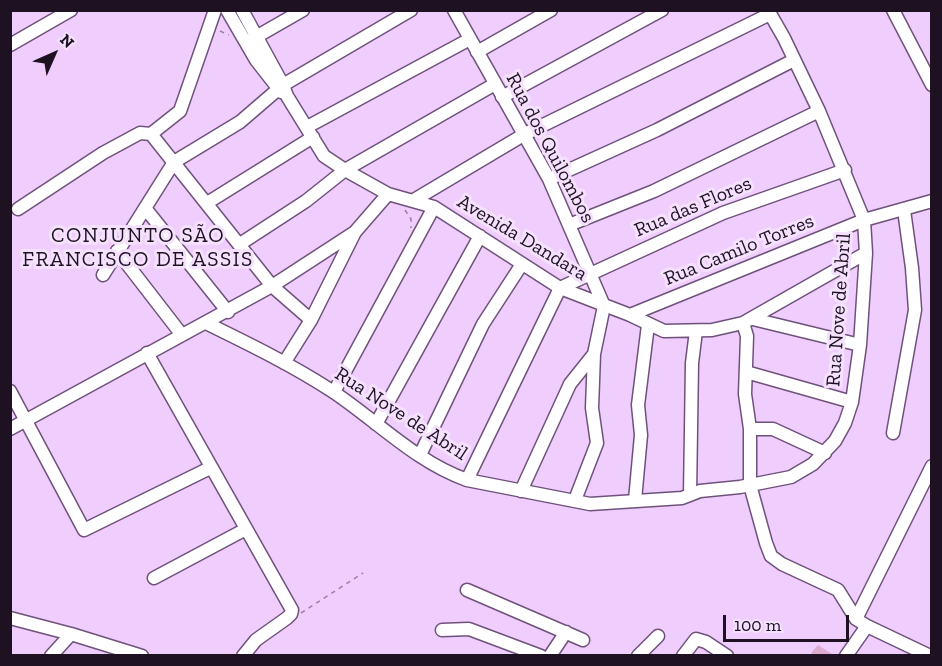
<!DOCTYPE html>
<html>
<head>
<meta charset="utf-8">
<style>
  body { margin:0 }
  #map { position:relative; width:942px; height:666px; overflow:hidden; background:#efcdfd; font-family:"Zilla Slab",serif }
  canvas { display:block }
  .frame { position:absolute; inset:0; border:12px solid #1d1122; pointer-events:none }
  .north { position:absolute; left:24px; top:24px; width:60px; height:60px; -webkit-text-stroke:4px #f5e0fd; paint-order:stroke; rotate:45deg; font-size:16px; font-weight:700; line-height:24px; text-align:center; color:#1d1122 }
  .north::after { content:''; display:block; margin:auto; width:21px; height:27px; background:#1d1122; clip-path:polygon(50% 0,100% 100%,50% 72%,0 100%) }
  .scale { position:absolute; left:723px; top:615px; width:126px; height:27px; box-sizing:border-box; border:3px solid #1d1122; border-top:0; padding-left:8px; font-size:18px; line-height:21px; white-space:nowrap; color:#1d1122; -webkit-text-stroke:4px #f5e0fd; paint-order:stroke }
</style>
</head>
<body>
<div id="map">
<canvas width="942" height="666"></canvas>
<div class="frame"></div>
<div class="north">N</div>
<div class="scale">100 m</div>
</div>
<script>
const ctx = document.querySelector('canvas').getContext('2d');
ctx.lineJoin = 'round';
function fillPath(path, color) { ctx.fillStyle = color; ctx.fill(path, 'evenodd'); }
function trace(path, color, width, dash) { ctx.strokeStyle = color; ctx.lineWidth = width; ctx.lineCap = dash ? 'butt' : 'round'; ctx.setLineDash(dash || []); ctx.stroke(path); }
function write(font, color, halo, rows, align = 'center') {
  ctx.font = font + ' "Zilla Slab",serif'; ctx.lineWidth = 6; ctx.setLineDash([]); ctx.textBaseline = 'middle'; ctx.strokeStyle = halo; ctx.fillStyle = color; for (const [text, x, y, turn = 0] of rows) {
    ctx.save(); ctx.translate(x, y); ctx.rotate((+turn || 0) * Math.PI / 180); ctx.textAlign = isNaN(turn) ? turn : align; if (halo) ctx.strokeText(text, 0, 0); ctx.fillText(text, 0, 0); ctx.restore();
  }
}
const building = new Path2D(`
  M818,645L835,656H815L811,653Z`);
const path = new Path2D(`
  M220,31L229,35
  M405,210L411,219V228
  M301,613L363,573`);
const minor = new Path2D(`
  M227,10L256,60L281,92
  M242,10L283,85L287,96L324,156L345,170L388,194L434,207L560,288L630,315L664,331L712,330L743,323L866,253
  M454,10L549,179L604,306L594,354L570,384L521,491
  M893,10L932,85
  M249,41L303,10
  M10,45L71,10
  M477,52L551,10
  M502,97L662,10
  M307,127L470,39
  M151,134L272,286L311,320
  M549,179L657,130L794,60
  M414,200L525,134L770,14
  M207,203L313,137
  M145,208L228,312
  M18,209L103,153L140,133L151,134L180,111L215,10
  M569,225L654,191L819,111
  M240,244L306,201L345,170L495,84
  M117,251L182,335
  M103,275L174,162L240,122L283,85L411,10
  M630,315L864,220L932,201
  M753,319L860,345
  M206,323C249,344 292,365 332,391C377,421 416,462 467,480L590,504L682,498L700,491L740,487L791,477L813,464L835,441L845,423L852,402L860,345L866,253L864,220L819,111L784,38L768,10
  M743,323L747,336L745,394L750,429V485L766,543L771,556L782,564L838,590L856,619L867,626L930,656
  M147,353L292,610L291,614L287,618L256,640L243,656
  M284,363L311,320L355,232L388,194
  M746,372L852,402
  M10,391L84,530L210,468
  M334,392L434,207
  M376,424L480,236
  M10,429L272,286L355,232
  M750,429H773L825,453
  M893,433L915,310L912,268L904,210
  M420,455L483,324L522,264
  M467,480L560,288L723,213L845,170
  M690,495L692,363L696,331
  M575,500L597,443L592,408L594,354
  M635,500L641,435L638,405L648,325
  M154,578L246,529
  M467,590L583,640
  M10,618L71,634L142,656
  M856,619L932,466
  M442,630L469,629L541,656
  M51,656L71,634
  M550,656L566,632
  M638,656L658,636
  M683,656L696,639L706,642L727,656
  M846,656L867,626`);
const streetNames = [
  ["Rua dos Quilombos",550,148,62],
  ["Rua das Flores",693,207,-23],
  ["Avenida Dandara",522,238,31],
  ["Rua Camilo Torres",739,250,-22],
  ["Rua Nove de Abril",839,310,-86],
  ["Rua Nove de Abril",401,414,33]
];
const neighbourhoodNames = [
  ["CONJUNTO SÃO",138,236],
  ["FRANCISCO DE ASSIS",138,260]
];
fillPath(building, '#dcabcf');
trace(minor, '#6f527b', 15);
trace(path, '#9a81a4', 1.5, [4.5, 4.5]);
trace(minor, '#fff', 12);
write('20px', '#1d1122', '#f5e0fd', streetNames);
ctx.letterSpacing = '1.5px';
write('21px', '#1d1122', '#f5e0fd', neighbourhoodNames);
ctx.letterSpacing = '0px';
</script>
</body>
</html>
